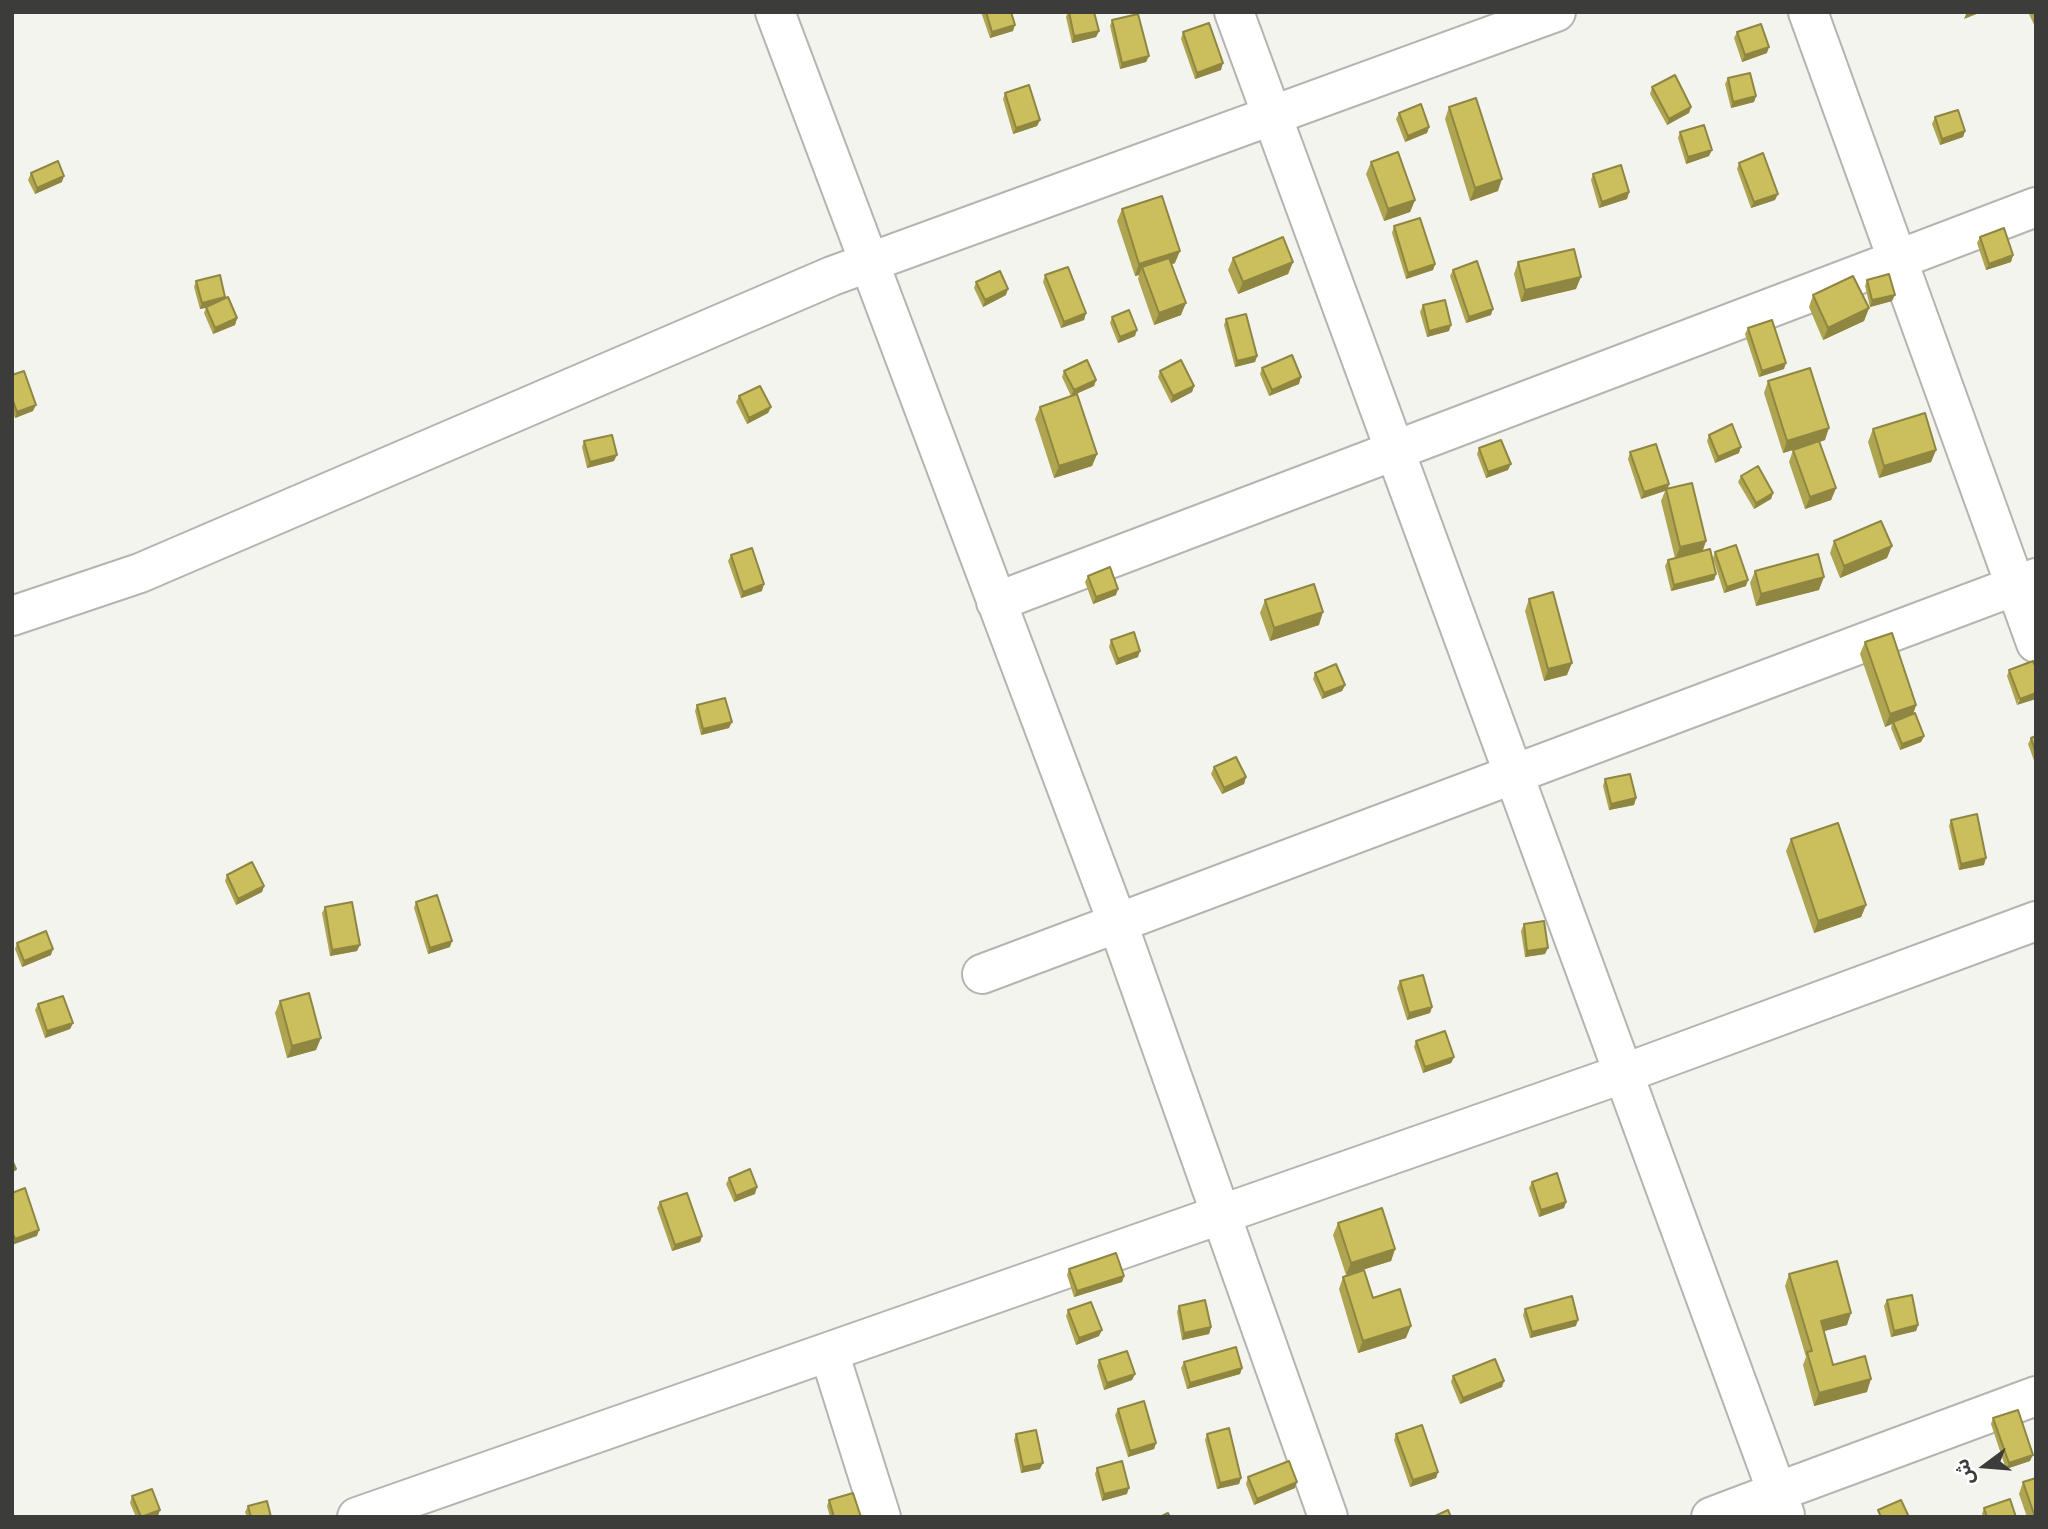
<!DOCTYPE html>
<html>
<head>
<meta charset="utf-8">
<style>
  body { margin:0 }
  #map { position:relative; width:2048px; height:1529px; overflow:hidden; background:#f4f4ef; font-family:"Work Sans","Noto Sans Arabic",sans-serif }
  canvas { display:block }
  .frame { position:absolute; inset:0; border:14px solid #3c3c3a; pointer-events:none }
  .north { position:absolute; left:1950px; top:1431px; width:70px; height:70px; -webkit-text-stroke:5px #fff; paint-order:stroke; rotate:254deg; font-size:19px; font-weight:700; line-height:28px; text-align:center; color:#3c3c3a }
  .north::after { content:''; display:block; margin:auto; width:24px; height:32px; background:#3c3c3a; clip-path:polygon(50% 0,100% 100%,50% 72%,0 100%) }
</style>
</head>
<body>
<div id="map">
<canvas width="2048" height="1529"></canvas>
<div class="frame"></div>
<div class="north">ش</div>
</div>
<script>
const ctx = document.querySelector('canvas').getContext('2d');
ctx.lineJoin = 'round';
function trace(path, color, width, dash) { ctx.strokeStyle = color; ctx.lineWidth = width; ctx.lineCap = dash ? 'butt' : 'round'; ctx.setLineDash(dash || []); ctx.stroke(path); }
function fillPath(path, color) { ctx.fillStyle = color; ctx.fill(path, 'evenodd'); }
const minor = new Path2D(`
  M775,12L1118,924L1328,1517
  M1234,12L1777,1492L2036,1396
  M1808,12L2036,643
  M996,602L2036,207
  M12,616L140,573L832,276L1556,12
  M982,974L2036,578
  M829,1352L881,1517
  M357,1517L1625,1073L2036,921
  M1711,1517L1777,1492L1785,1515`);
const wall = new Path2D(`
  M981,12H1011L1013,31L990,38Z
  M1068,12L1099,31L1096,37L1072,43L1066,17Z
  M2029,12H2036V29L2029,14Z
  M1112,20L1149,56L1146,62L1120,69L1110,26Z
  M1183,32L1221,70L1195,79L1181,39Z
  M1737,32L1767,53L1742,62L1734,38Z
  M1728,78L1756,96L1754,102L1731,108L1725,84Z
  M1652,87L1691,107L1689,113L1667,125L1650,94Z
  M1005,93L1040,120L1037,126L1013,134L1003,99Z
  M1449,107L1498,191L1470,201L1445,119Z
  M1399,113L1429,127L1427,133L1405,142L1396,119Z
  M1935,117L1965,131L1963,137L1940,145L1932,124Z
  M1680,132L1709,156L1686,164L1678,138Z
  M1371,162L1415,200L1410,212L1384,221L1366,174Z
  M1739,163L1775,200L1751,208L1737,169Z
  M31,173L62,182L35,194L28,180Z
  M1593,174L1629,192L1627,199L1599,208L1591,180Z
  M1122,209L1175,263L1171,265L1181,315L1154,325L1138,279L1139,275L1135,276L1117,221Z
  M1394,226L1435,264L1433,270L1406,279L1392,233Z
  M1980,237L2013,255L2011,262L1986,270L1977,243Z
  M1233,258L1293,262L1288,274L1238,294L1228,270Z
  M1518,262L1576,289L1521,302L1514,274Z
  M1453,270L1491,315L1466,323L1450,276Z
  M1045,275L1086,313L1084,320L1061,328L1043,282Z
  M1867,280L1892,301L1870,307L1865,286Z
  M196,281L224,299L237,318L235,325L213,334L204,313L206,308L200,309L194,287Z
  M976,282L1006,295L983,307L974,288Z
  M1813,295L1869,308L1864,321L1823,340L1809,307Z
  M1423,305L1449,331L1427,337L1420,312Z
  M1112,317L1135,336L1118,343L1110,323Z
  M1226,319L1257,356L1255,362L1235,367L1224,325Z
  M1748,328L1784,369L1759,377L1745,334Z
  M1262,368L1299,384L1269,396L1260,374Z
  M1064,371L1096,380L1094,386L1072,396L1097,454L1092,466L1054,478L1035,419L1040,407L1071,396L1062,377Z
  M1160,371L1194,386L1192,392L1171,403L1158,377Z
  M12,375L33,411L15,418L12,410Z
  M1768,381L1825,440L1820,442L1836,488L1831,500L1805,509L1789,462L1793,450L1783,453L1764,393Z
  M739,396L771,407L768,413L747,424L736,402Z
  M1873,429L1936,450L1931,462L1879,478L1868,442Z
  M1709,435L1739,453L1715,463L1707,441Z
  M584,441L614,461L587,468L582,447Z
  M1479,448L1508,470L1486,478L1477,454Z
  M1630,452L1669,484L1668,488L1706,541L1702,551L1716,574L1714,580L1671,591L1665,566L1668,560L1675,558L1661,501L1665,491L1641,499L1628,459Z
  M1741,476L1773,493L1771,499L1754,509L1738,482Z
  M1834,541L1887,558L1840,578L1830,553Z
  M1715,552L1746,586L1724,593L1713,558Z
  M731,555L762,591L741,598L728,561Z
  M1755,571L1819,590L1756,606L1750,583Z
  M1088,576L1116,595L1093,604L1085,582Z
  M1529,599L1567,675L1544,681L1525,611Z
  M1265,600L1319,625L1270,641L1260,613Z
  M1111,640L1138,657L1116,665L1109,647Z
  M1865,642L1916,705L1913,714L1924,736L1921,742L1900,750L1891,728L1892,724L1885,727L1860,654Z
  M2033,661L2017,705L2007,676L2009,670Z
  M1315,673L1345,685L1342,691L1322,699L1313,679Z
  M697,705L729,728L701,735L695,711Z
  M2036,736V766L2028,744L2031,738Z
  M1214,767L1246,777L1244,784L1222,794L1211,774Z
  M1605,779L1636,798L1634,805L1609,810L1603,786Z
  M1951,820L1984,865L1959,870L1949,826Z
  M1791,839L1866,905L1861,917L1814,933L1786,851Z
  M227,875L264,886L262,892L236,905L225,881Z
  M416,902L450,947L428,954L414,908Z
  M325,907L357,951L330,956L322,913Z
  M1524,924L1545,954L1525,957L1521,931Z
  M17,943L51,955L22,967L15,949Z
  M1400,981L1432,1007L1430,1013L1407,1020L1397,988Z
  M280,1001L316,1050L287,1058L275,1013Z
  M38,1004L73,1023L70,1029L45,1038L35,1010Z
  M1416,1041L1454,1057L1451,1063L1423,1073L1414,1047Z
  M729,1178L755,1194L734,1202L726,1184Z
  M1532,1182L1566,1202L1564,1208L1539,1217L1529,1188Z
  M660,1202L702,1236L700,1242L672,1251L657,1208Z
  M1338,1223L1395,1249L1391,1261L1346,1275L1333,1235Z
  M1069,1269L1124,1276L1122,1282L1074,1297L1067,1275Z
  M1789,1274L1847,1325L1824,1331L1833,1365L1867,1392L1814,1406L1803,1365L1806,1357L1785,1286Z
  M1343,1277L1373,1298L1406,1338L1358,1353L1339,1289Z
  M1887,1300L1918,1325L1916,1331L1891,1337L1884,1306Z
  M1179,1306L1211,1327L1209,1334L1182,1340L1177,1312Z
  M1525,1309L1576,1326L1530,1338L1523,1315Z
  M1068,1310L1099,1336L1076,1345L1066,1316Z
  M1099,1360L1135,1374L1132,1380L1104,1390L1097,1366Z
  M1184,1362L1242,1368L1240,1374L1187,1389L1181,1368Z
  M1453,1376L1502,1387L1460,1404L1451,1382Z
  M1118,1409L1156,1443L1154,1449L1128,1457L1115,1415Z
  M1993,1418L2030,1461L2006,1469L1991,1424Z
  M1016,1434L1040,1469L1021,1473L1014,1440Z
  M1207,1434L1241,1478L1239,1484L1217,1489L1205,1440Z
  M1396,1434L1438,1472L1436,1478L1410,1487L1394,1440Z
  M1097,1468L1127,1494L1102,1501L1095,1474Z
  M1248,1477L1295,1488L1254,1505L1246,1484Z
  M2023,1482L2036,1517H2027L2019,1494Z
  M132,1496L158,1516L136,1517L130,1503Z
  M829,1500L861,1517H830L827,1506Z
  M248,1506L271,1517H247L245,1512Z
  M1984,1508L2016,1517H1983L1982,1514Z`);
const shadedWall = new Path2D(`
  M1967,12H1982L1964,19Z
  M1015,25L1013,31L990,38L992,32Z
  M1099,31L1096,37L1072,43L1074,36Z
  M1769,47L1767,53L1742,62L1745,55Z
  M1149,56L1146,62L1120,69L1122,63Z
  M1223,63L1221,70L1195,79L1197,73Z
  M1756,96L1754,102L1731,108L1733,102Z
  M1691,107L1689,113L1667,125L1669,119Z
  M1040,120L1037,126L1013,134L1016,128Z
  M1429,127L1427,133L1405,142L1408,136Z
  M1965,131L1963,137L1940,145L1942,139Z
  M1712,150L1709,156L1686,164L1688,157Z
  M64,176L62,182L35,194L37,188Z
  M1502,179L1498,191L1470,201L1475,188Z
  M1629,192L1627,199L1599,208L1602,202Z
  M1778,194L1775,200L1751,208L1754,202Z
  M1415,200L1410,212L1384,221L1388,209Z
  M1180,251L1175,263L1144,273L1142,267L1139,275L1135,276L1139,264Z
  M2013,255L2011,262L1986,270L1989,264Z
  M1293,262L1288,274L1238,294L1243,282Z
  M1435,264L1433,270L1406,279L1408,273Z
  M1581,277L1576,289L1521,302L1525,290Z
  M1008,289L1006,295L983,307L985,300Z
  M1895,295L1892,301L1870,307L1872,300Z
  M225,297L223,303L200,309L202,303Z
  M1186,303L1181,315L1154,325L1159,313Z
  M1869,308L1864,321L1823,340L1828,328Z
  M1493,309L1491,315L1466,323L1469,317Z
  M1086,313L1084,320L1061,328L1064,322Z
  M237,318L235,325L213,334L215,328Z
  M1451,325L1449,331L1427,337L1429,331Z
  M1137,330L1135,336L1118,343L1120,337Z
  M1257,356L1255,362L1235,367L1237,361Z
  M1786,363L1784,369L1759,377L1762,371Z
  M1301,377L1299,384L1269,396L1272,390Z
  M1096,380L1094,386L1071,396L1074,390Z
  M1194,386L1192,392L1171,403L1173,396Z
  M36,405L33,411L15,418L17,412Z
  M771,407L768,413L747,424L749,418Z
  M1829,428L1825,440L1783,453L1787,441Z
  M1741,447L1739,453L1715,463L1718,457Z
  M1936,450L1931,462L1879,478L1884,466Z
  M1097,454L1092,466L1054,478L1059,466Z
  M617,455L614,461L587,468L590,462Z
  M1511,464L1508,470L1486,478L1488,472Z
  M1669,484L1667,490L1641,499L1644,492Z
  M1836,488L1831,500L1805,509L1810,497Z
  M1773,493L1771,499L1754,509L1756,503Z
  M1706,541L1702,553L1675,560L1680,547Z
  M1892,546L1887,558L1840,578L1844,566Z
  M1716,574L1714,580L1671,591L1674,585Z
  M1824,577L1819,590L1756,606L1761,594Z
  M1748,580L1746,586L1724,593L1727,587Z
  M764,584L762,591L741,598L743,592Z
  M1118,589L1116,595L1093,604L1096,597Z
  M1323,612L1319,625L1270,641L1274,628Z
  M1140,651L1138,657L1116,665L1118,659Z
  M1572,663L1567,675L1544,681L1548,669Z
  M1345,685L1342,691L1322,699L1324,693Z
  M2036,693V699L2017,705L2020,699Z
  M1916,705L1912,718L1893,722L1892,724L1885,727L1890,714Z
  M732,722L729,728L701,735L703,729Z
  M1924,736L1921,742L1900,750L1902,744Z
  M1246,777L1244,784L1222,794L1224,788Z
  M1636,798L1634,805L1609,810L1611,804Z
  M1986,858L1984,865L1959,870L1961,864Z
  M264,886L262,892L236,905L238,899Z
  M1866,905L1861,917L1814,933L1818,921Z
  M452,941L450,947L428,954L430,948Z
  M360,945L357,951L330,956L332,950Z
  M1548,948L1545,954L1525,957L1527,951Z
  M53,949L51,955L22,967L24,961Z
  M1432,1007L1430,1013L1407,1020L1409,1013Z
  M73,1023L70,1029L45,1038L47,1031Z
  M321,1038L316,1050L287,1058L292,1046Z
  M1454,1057L1451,1063L1423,1073L1425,1067Z
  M757,1187L755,1194L734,1202L736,1196Z
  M1566,1202L1564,1208L1539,1217L1541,1210Z
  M39,1230L37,1236L12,1245L15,1239Z
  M702,1236L700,1242L672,1251L675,1245Z
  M1395,1249L1391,1261L1346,1275L1351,1263Z
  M1124,1276L1122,1282L1074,1297L1077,1291Z
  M1851,1313L1847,1325L1817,1333L1821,1321Z
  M1578,1320L1576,1326L1530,1338L1532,1332Z
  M1918,1325L1916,1331L1891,1337L1894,1331Z
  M1411,1326L1406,1338L1358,1353L1363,1341Z
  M1211,1327L1209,1334L1182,1340L1184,1333Z
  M1102,1330L1099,1336L1076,1345L1079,1338Z
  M1242,1368L1240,1374L1187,1389L1190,1383Z
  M1135,1374L1132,1380L1104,1390L1107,1383Z
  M1871,1379L1867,1392L1814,1406L1819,1393Z
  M1504,1381L1502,1387L1460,1404L1463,1398Z
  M1156,1443L1154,1449L1128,1457L1130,1451Z
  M2033,1455L2030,1461L2006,1469L2009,1463Z
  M1043,1463L1040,1469L1021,1473L1023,1467Z
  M1438,1472L1436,1478L1410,1487L1413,1480Z
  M1241,1478L1239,1484L1217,1489L1220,1483Z
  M1297,1482L1295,1488L1254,1505L1257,1499Z
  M1129,1488L1127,1494L1102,1501L1104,1494Z
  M160,1510L158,1516L143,1517Z`);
const building = new Path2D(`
  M986,12H1011L1015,25L992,32Z
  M1069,12H1094L1099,31L1074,36Z
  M1138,14L1149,56L1122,63L1112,20Z
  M1209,23L1223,63L1197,73L1183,32Z
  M1761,24L1769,47L1745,55L1737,32Z
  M1750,73L1756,96L1733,102L1728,78Z
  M1675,75L1691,107L1669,119L1652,87Z
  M1029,85L1040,120L1016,128L1005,93Z
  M1476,98L1502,179L1475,188L1449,107Z
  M1421,104L1429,127L1408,136L1399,113Z
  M1958,110L1965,131L1942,139L1935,117Z
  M1704,125L1712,150L1688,157L1680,132Z
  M1398,152L1415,200L1388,209L1371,162Z
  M1763,153L1778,194L1754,202L1739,163Z
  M58,161L64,176L37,188L31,173Z
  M1621,165L1629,192L1602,202L1593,174Z
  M1162,196L1180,251L1139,264L1122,209Z
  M1420,218L1435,264L1408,273L1394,226Z
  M2004,228L2013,255L1989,264L1980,237Z
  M1283,237L1293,262L1243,282L1233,258Z
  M1574,249L1581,277L1525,290L1518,262Z
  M1169,258L1186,303L1159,313L1142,267Z
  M1477,261L1493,309L1469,317L1453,270Z
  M1068,267L1086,313L1064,322L1045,275Z
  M1000,271L1008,289L985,300L976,282Z
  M1889,274L1895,295L1872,300L1867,280Z
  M220,275L225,297L202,303L196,281Z
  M1853,276L1869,308L1828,328L1813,295Z
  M228,297L237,318L215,328L206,307Z
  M1445,300L1451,325L1429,331L1423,305Z
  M1129,310L1137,330L1120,337L1112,317Z
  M1246,314L1257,356L1237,361L1226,319Z
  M1772,320L1786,363L1762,371L1748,328Z
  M1292,355L1301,377L1272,390L1262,368Z
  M1087,360L1096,380L1074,390L1064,371Z
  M1181,360L1194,386L1173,396L1160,371Z
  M1810,368L1829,428L1787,441L1768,381Z
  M24,371L36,405L17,412L12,398V375Z
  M760,386L771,407L749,418L739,396Z
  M1077,394L1097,454L1059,466L1040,407Z
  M1925,413L1936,450L1884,466L1873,429Z
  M1732,424L1741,447L1718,457L1709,435Z
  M612,435L617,455L590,462L584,441Z
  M1501,440L1511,464L1488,472L1479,448Z
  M1819,441L1836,488L1810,497L1793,450Z
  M1656,444L1669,484L1644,492L1630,452Z
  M1758,466L1773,493L1756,503L1741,476Z
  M1692,483L1706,541L1680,547L1666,489Z
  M1881,521L1892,546L1844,566L1834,541Z
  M1736,545L1748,580L1727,587L1715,552Z
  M752,548L764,584L743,592L731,555Z
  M1710,549L1716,574L1674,585L1668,560Z
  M1818,554L1824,577L1761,594L1755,571Z
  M1110,567L1118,589L1096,597L1088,576Z
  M1314,584L1323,612L1274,628L1265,600Z
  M1553,592L1572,663L1548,669L1529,599Z
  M1134,632L1140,651L1118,659L1111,640Z
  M1892,633L1916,705L1890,714L1865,642Z
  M2033,661L2036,668V693L2020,699L2009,670Z
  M1336,664L1345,685L1324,693L1315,673Z
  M725,698L732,722L703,729L697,705Z
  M1915,713L1924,736L1902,744L1893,722Z
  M2036,736V753L2031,738Z
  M1236,757L1246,777L1224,788L1214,767Z
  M1630,774L1636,798L1611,804L1605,779Z
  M1977,814L1986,858L1961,864L1951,820Z
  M1838,823L1866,905L1818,921L1791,839Z
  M252,862L264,886L238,899L227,875Z
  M437,895L452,941L430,948L416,902Z
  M352,902L360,945L332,950L325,907Z
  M1544,921L1548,948L1527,951L1524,924Z
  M46,931L53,949L24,961L17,943Z
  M1423,975L1432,1007L1409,1013L1400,981Z
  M309,993L321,1038L292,1046L280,1001Z
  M63,996L73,1023L47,1031L38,1004Z
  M1445,1031L1454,1057L1425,1067L1416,1041Z
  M12,1160L16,1169L12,1171Z
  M750,1169L757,1187L736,1196L729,1178Z
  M1557,1173L1566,1202L1541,1210L1532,1182Z
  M25,1188L39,1230L15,1239L12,1232V1193Z
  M687,1193L702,1236L675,1245L660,1202Z
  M1382,1208L1395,1249L1351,1263L1338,1223Z
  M1116,1253L1124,1276L1077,1291L1069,1269Z
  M1837,1261L1851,1313L1821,1321L1833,1365L1865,1356L1871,1379L1819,1393L1807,1352L1812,1351L1789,1274Z
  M1364,1270L1373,1298L1400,1289L1411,1326L1363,1341L1343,1277Z
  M1912,1295L1918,1325L1894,1331L1887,1300Z
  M1572,1296L1578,1320L1532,1332L1525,1309Z
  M1205,1300L1211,1327L1184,1333L1179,1306Z
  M1091,1302L1102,1330L1079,1338L1068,1310Z
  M1236,1347L1242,1368L1190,1383L1184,1362Z
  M1127,1351L1135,1374L1107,1383L1099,1360Z
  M1495,1359L1504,1381L1463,1398L1453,1376Z
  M1144,1401L1156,1443L1130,1451L1118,1409Z
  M2018,1410L2033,1455L2009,1463L1993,1418Z
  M1422,1425L1438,1472L1413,1480L1396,1434Z
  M1229,1428L1241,1478L1220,1483L1207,1434Z
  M1036,1430L1043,1463L1023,1467L1016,1434Z
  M1122,1461L1129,1488L1104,1494L1097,1468Z
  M1289,1461L1297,1482L1257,1499L1248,1477Z
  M2036,1478V1517H2035L2023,1482Z
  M152,1489L160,1510L141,1517L132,1496Z
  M853,1493L861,1517H834L829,1500Z
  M2010,1499L2016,1517H1987L1984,1508Z
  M1901,1500L1909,1517H1881L1878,1510Z
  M267,1501L271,1517H251L248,1506Z
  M1448,1510L1451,1517H1433Z
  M1168,1513L1170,1517H1160Z`);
trace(minor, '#b5b4b0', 42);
trace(minor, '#fff', 38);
fillPath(wall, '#afa450');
fillPath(shadedWall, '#8e8641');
fillPath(building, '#cbbf5d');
trace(building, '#8e8641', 2);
</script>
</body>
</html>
